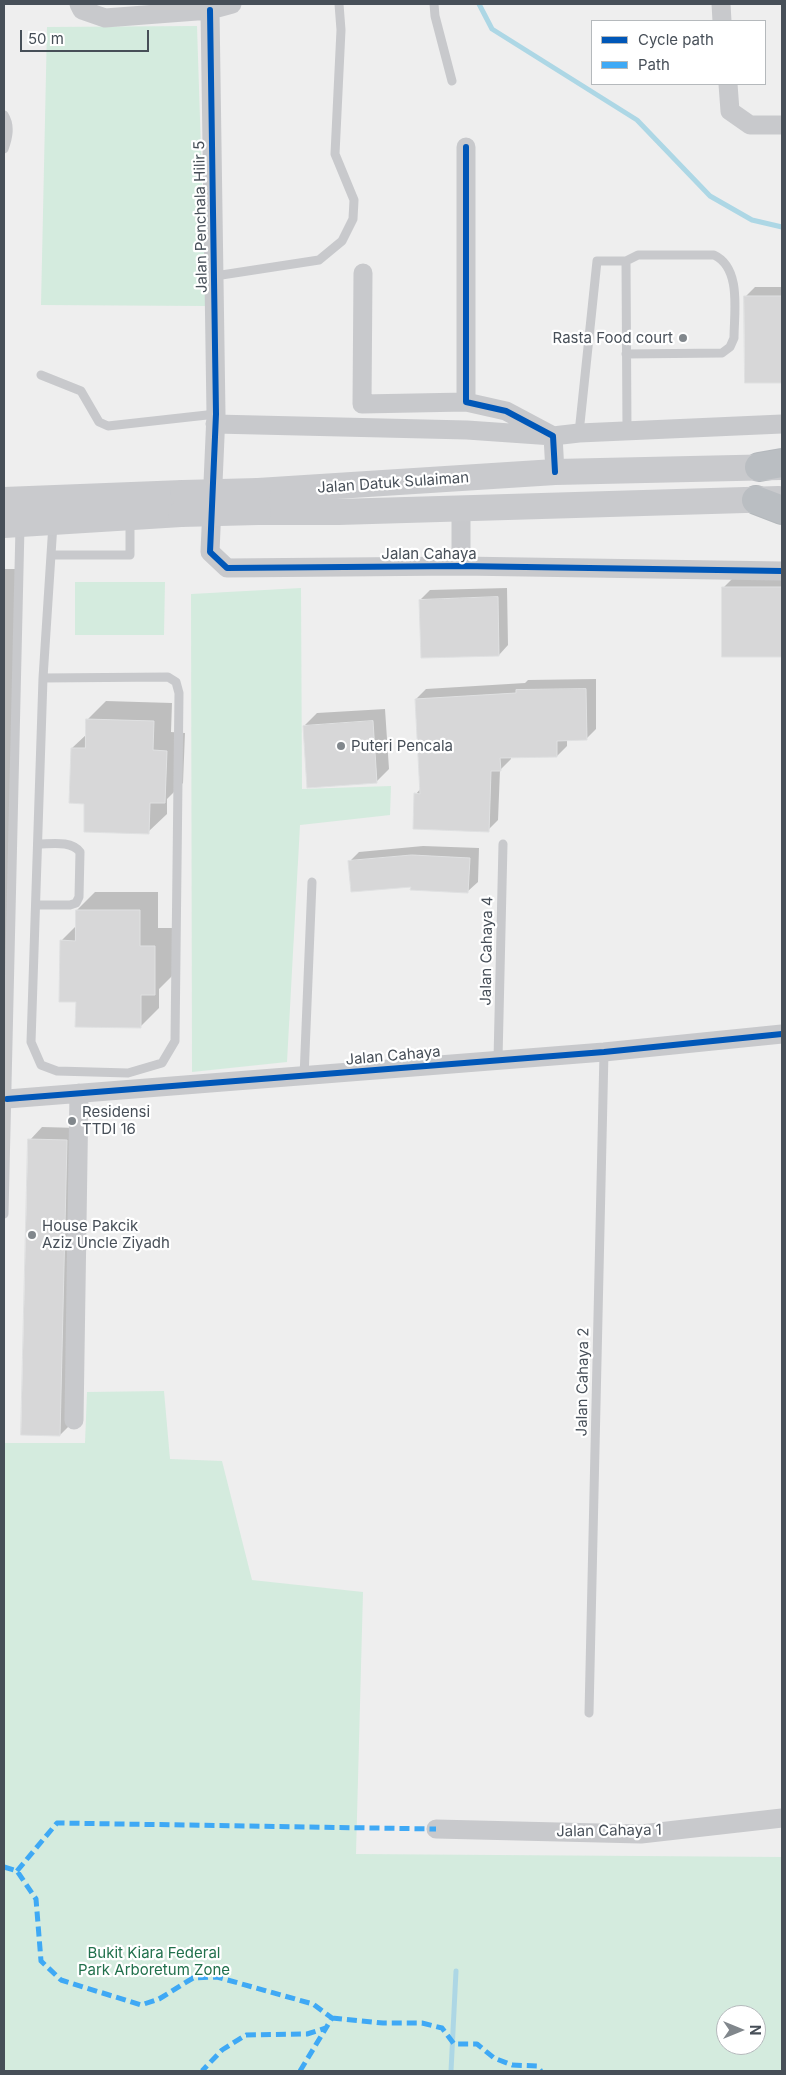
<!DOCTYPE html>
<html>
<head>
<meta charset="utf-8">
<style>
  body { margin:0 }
  #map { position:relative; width:786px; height:2075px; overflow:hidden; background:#eee; font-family:Inter,sans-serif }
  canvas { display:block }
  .frame { position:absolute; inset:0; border:5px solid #474f58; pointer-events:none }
  .legend { position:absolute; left:591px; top:20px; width:175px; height:65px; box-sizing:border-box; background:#fff; border:1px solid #b5b9bc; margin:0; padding:6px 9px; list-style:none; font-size:15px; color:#474f58 }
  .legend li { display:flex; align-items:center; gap:10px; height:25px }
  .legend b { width:25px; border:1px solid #b5b9bc }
  .north { position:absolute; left:716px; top:2005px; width:50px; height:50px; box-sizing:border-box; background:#fff; border:1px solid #b5b9bc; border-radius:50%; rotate:90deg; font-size:14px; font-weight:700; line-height:20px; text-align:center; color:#474f58 }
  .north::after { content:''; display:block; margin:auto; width:18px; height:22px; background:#81878c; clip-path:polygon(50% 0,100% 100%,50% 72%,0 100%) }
  .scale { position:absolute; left:20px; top:30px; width:129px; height:22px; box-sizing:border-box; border:2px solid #474f58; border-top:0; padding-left:6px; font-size:15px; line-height:18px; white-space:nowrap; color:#474f58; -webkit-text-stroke:4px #fff; paint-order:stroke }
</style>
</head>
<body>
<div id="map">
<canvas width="786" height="2075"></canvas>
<div class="frame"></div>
<ul class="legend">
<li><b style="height:6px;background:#0057b8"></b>Cycle path</li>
<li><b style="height:6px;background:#3fa9f5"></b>Path</li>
</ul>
<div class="north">N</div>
<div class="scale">50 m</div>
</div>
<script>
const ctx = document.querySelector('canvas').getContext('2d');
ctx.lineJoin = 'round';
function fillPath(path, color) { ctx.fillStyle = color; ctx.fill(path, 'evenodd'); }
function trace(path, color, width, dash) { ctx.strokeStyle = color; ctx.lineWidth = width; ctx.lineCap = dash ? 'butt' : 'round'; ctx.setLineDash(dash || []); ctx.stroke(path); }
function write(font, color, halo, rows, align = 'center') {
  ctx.font = font + ' Inter,sans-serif'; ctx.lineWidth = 4.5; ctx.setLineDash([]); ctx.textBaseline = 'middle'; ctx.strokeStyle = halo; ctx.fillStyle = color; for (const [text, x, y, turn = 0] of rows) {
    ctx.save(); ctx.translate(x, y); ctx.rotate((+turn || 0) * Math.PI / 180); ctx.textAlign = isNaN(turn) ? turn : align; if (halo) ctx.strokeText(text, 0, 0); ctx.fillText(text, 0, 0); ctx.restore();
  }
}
const green = new Path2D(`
  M197,26L206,306L41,305L47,27Z
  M75,582H165L164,635H75Z
  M301,588L302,789L391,786L390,815L300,825L287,1062L192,1072L191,594Z
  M164,1391L170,1459L222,1461L252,1580L363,1592L356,1854L782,1857V2071H4V1443H85L87,1392ZM726,2015H756V2045H726Z`);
const shadow = new Path2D(`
  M755,287H782V382H746L745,297Z
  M4,569H18L4,1083Z
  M733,578H782V656L724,587Z
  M507,588L508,645L499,655L420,600L430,590Z
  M596,679V729L586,739H567V746L557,756H511V759L500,770L498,820L488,830L416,794L421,788L416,699L426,689L525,683L528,680Z
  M106,701L172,703L171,732L185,733L183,783L167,799V814L148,832L86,803L72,748L87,734V720Z
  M385,709L389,769L376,782L304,726L317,713Z
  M423,846L479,848L478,882L468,891L412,886L349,862L359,852Z
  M95,892H158V928H173L172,976L159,989V1008L140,1027L77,1001L61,941L77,925V910Z
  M42,1127L79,1128L73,1422L60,1435L30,1140Z`);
const stream = new Path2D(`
  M479,4L492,29L637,120L710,196L752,220L782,227
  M451,2071L456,1971`);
const building = new Path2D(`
  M744,296H782V383H745Z
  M722,587H782V657H722Z
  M498,597L499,656L421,658L419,600Z
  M586,689L587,740L557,741V757L500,758L501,771H491L489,832L413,829L414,793L420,794L415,699L516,693V690Z
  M86,719L154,721L153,750L167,751L165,803H150L149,834L84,832V804L69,803L71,748H85Z
  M373,721L377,783L307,788L303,726Z
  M412,855L470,858L468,893L410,890L411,887L351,892L348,861Z
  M76,910H140V946H155V995H141V1028L75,1027L76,1002H59L60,940L75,941Z
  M28,1139L67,1140L60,1436L21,1435Z`);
const service = new Path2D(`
  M434,4L435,16L452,81
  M4,115C11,126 8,138 4,149
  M626,261L638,255H714C742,268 734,313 734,338L730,347L722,353L626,354
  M215,276L319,260L342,241L353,219L354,200L335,154L341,30L339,4
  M41,375L81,391L99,422L108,426L216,414
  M579,433L597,261H626L627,431
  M52,555H130V520
  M43,678L168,677L176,682L179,693L175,1041L162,1063L128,1073L57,1071L41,1065L31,1042L43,678L53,524
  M36,905H70L76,903L79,897L80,852C71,840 51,844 38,844
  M498,1059L503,844
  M304,1077L312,882
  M4,1214L20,527
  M589,1713L604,1052`);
const minor = new Path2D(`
  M79,4L82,10L105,18L210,10L232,4
  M721,4L722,21
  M210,10L216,414L210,552L227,568L461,566L782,571
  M728,84L730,111L750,125H782
  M466,147V402L506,411L553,436L555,472
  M363,273L362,404L466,402
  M215,424L467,430L553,436L579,433L782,424
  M461,508V566
  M7,1099L604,1052L782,1034
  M74,1420L79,1093
  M436,1829L641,1834L782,1818`);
const secondary = new Path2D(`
  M258,491L555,472L781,467
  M4,500L183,493
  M258,512H338L779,499
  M4,525L181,514`);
const motorway = new Path2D(`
  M759,467L782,463
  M756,500L782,510`);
const secondaryBridge = new Path2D(`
  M183,493L258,491
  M181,514L258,512`);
const quiet = new Path2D(`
  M4,1867L17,1871L36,1899L41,1961L61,1980L141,2005L159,1999L193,1978L217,1977L313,2004L332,2018L326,2028L307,2034L246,2035L222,2050L202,2071
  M17,1871L57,1823L436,1829
  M332,2018L383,2023H422L442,2028L454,2044H477L494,2058L512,2065L537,2066L541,2071
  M300,2071L326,2028`);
const cycleway = new Path2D(`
  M210,10L216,414L210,552L227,568L461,566L782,571
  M466,147V402L506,411L553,436L555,472
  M7,1099L604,1052L782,1034`);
const markers = [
  [683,338,5,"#81878c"],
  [341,746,5,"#81878c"],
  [72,1121,5,"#81878c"],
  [32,1235,5,"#81878c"]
];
const streetNames = [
  ["Jalan Penchala Hilir 5",201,217,-91],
  ["Jalan Datuk Sulaiman",393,483,-4],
  ["Jalan Cahaya",429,554],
  ["Jalan Cahaya 4",487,951,-89],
  ["Jalan Cahaya",393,1056,-5],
  ["Jalan Cahaya 2",583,1382,-89],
  ["Jalan Cahaya 1",609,1831,-1]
];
const poiNames = [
  ["Rasta Food court",673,338,"right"],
  ["Puteri Pencala",351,746],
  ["Residensi",82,1112],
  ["TTDI 16",82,1129],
  ["House Pakcik",42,1226],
  ["Aziz Uncle Ziyadh",42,1243]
];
const parkNames = [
  ["Bukit Kiara Federal",154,1953],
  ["Park Arboretum Zone",154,1970]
];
fillPath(green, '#d4ebde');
fillPath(shadow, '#0003');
trace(stream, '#add7e5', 5);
fillPath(building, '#d7d7d8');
trace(building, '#dfe0e1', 1);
trace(motorway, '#b4b8bc', 30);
trace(service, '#c8c9cc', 9);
trace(minor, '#c8c9cc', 19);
trace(secondary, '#c9cacd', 26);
trace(motorway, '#babec2', 28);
trace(secondaryBridge, '#c9cacd', 26);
trace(quiet, '#3fa9f5', 5, [10, 5]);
trace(cycleway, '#0057b8', 6);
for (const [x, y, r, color] of markers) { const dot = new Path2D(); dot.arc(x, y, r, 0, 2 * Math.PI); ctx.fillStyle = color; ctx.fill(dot); trace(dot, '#fff', 2); }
write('15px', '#474f58', '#fff', streetNames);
write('15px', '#474f58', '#fff', poiNames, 'left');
write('15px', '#21704c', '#fff', parkNames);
</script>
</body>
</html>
